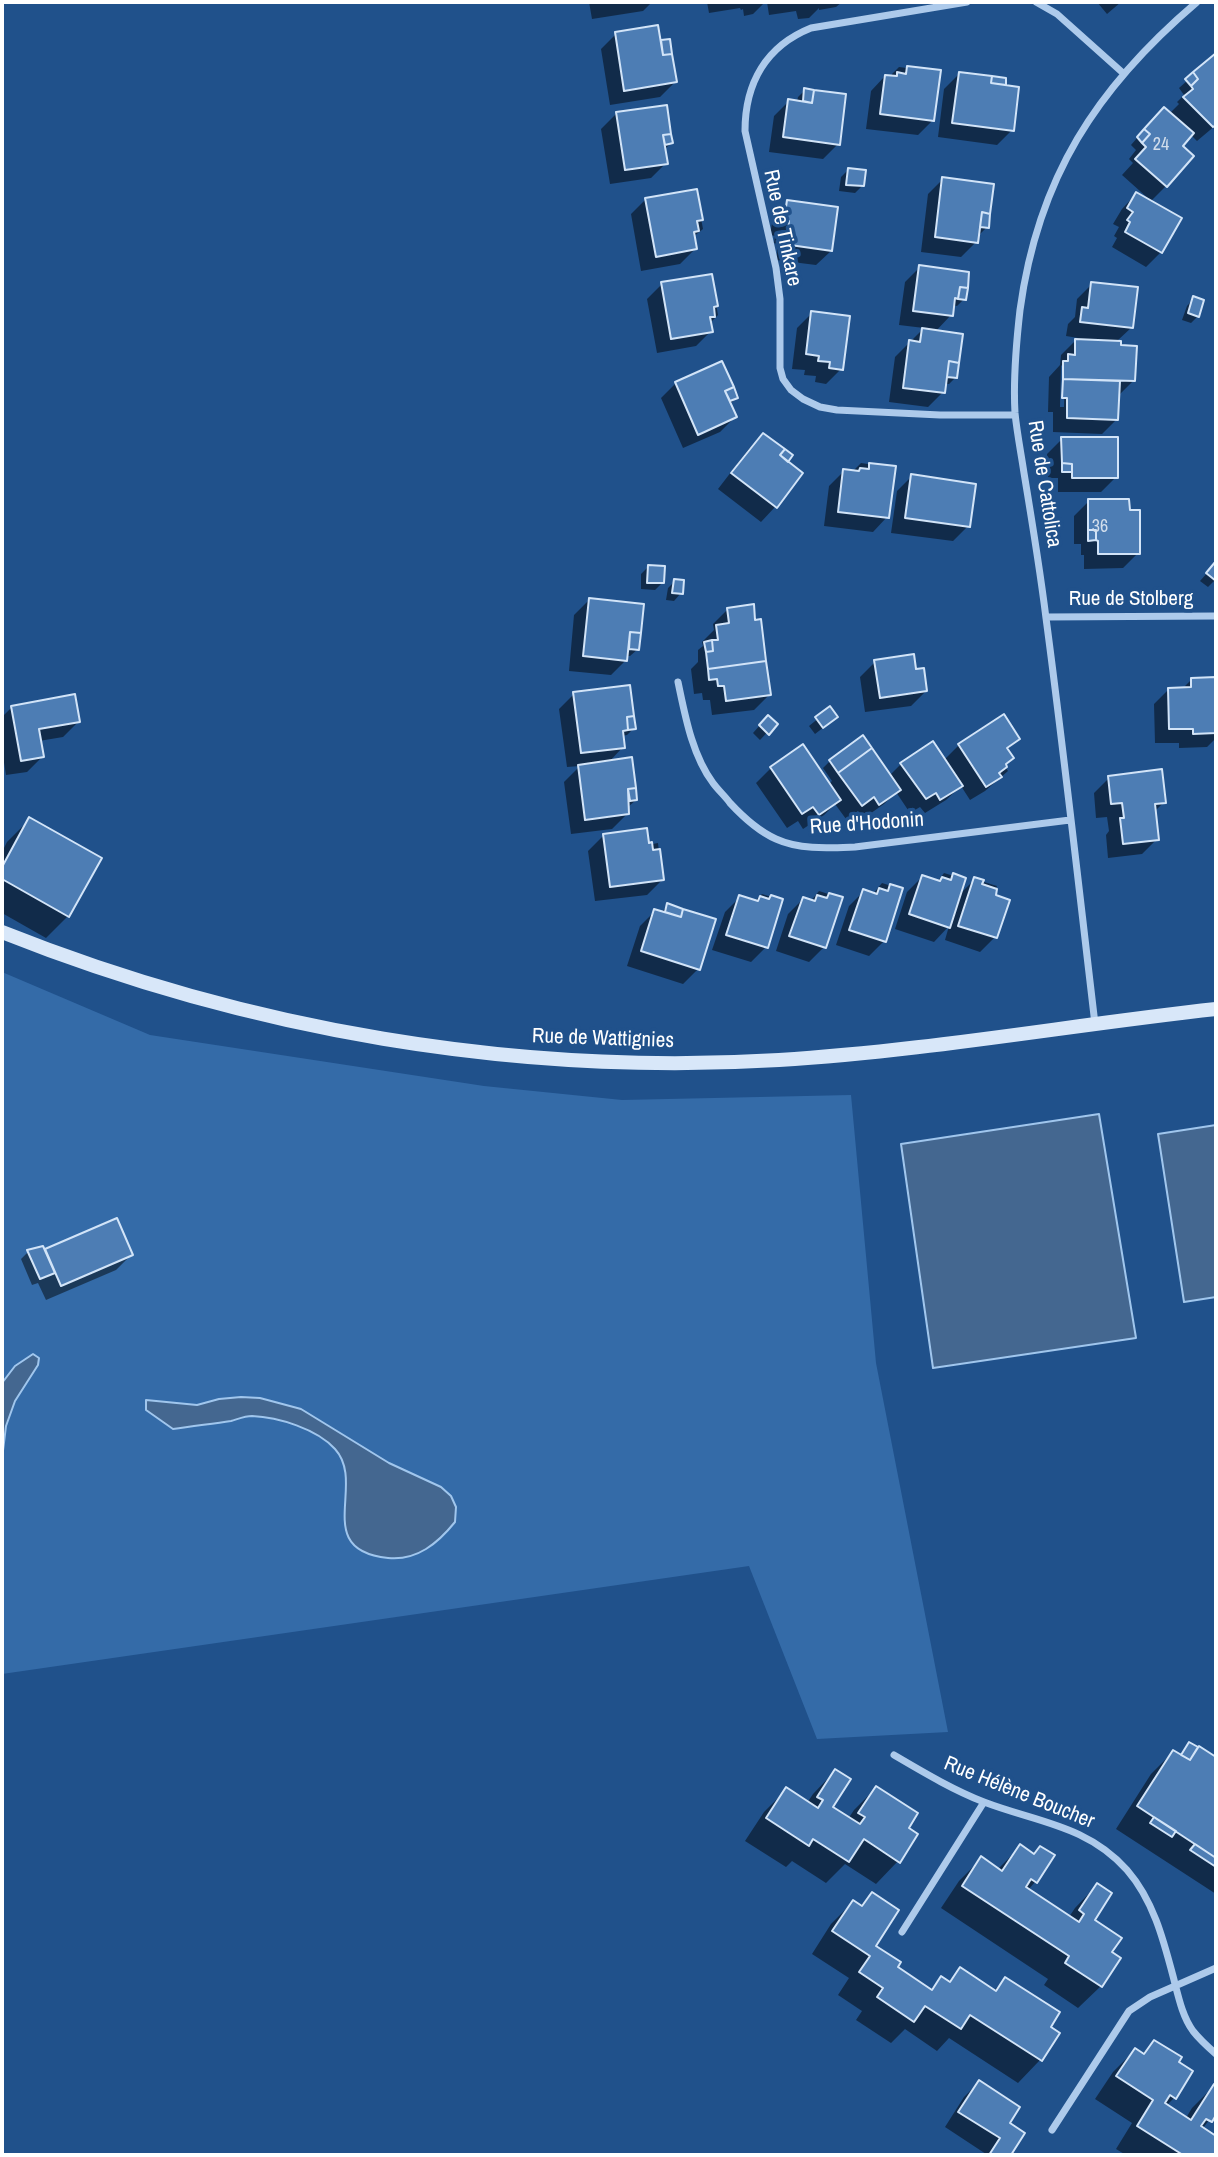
<!DOCTYPE html>
<html>
<head>
<meta charset="utf-8">
<style>
  body { margin:0 }
  #map { position:relative; width:1218px; height:2157px; overflow:hidden; background:#20518b; font-family:"Archivo Narrow",sans-serif }
  canvas { display:block }
  .frame { position:absolute; inset:0; border:4px solid #fff; pointer-events:none }
</style>
</head>
<body>
<div id="map">
<canvas width="1218" height="2157"></canvas>
<div class="frame"></div>
</div>
<script>
const ctx = document.querySelector('canvas').getContext('2d');
ctx.lineJoin = 'round';
function fillPath(path, color) { ctx.fillStyle = color; ctx.fill(path, 'evenodd'); }
function trace(path, color, width, dash) { ctx.strokeStyle = color; ctx.lineWidth = width; ctx.lineCap = dash ? 'butt' : 'round'; ctx.setLineDash(dash || []); ctx.stroke(path); }
function write(font, color, halo, rows, align = 'center') {
  ctx.font = font + ' "Archivo Narrow",sans-serif'; ctx.lineWidth = 7; ctx.setLineDash([]); ctx.textBaseline = 'middle'; ctx.strokeStyle = halo; ctx.fillStyle = color; for (const [text, x, y, turn = 0] of rows) {
    ctx.save(); ctx.translate(x, y); ctx.rotate((+turn || 0) * Math.PI / 180); ctx.textAlign = isNaN(turn) ? turn : align; if (halo) ctx.strokeText(text, 0, 0); ctx.fillText(text, 0, 0); ctx.restore();
  }
}
const green = new Path2D(`
  M2,972L150,1035L484,1086L622,1100L851,1095L876,1363L948,1732L817,1739L749,1566L2,1674Z`);
const water = new Path2D(`
  M1099,1114L1136,1338L933,1368L901,1144Z
  M1216,1125V1297L1184,1302L1158,1134Z
  M33,1354L39,1358L38,1365L15,1401L6,1426L2,1459V1383L15,1366Z
  M241,1397L260,1398L301,1409L389,1463L441,1487L451,1496L456,1507L455,1522C438,1543 417,1561 388,1558C311,1550 367,1484 335,1449C317,1429 278,1417 252,1416C245,1416 238,1419 231,1421C211,1424 192,1426 173,1429L146,1410V1400L197,1405L219,1399Z`);
const shadow = new Path2D(`
  M589,2H652L643,11L592,19Z
  M707,2H765L753,14L744,16L743,9L741,10L740,8L709,13Z
  M767,2H842L836,7L819,10V8L809,18L798,19L796,11L769,15Z
  M1097,2H1121L1107,14Z
  M616,34L660,44L662,42L675,82L660,97L610,105L601,49Z
  M1216,55V125L1197,141L1191,135L1180,146L1166,186L1150,202L1161,252L1146,267L1112,247L1117,238L1114,236L1119,227L1113,224L1122,209L1136,194L1149,201L1150,200L1122,175L1133,163L1129,159L1136,150L1131,145L1149,124L1169,114L1179,104L1177,102L1184,95L1179,88Z
  M899,67L939,72L933,120L918,135L866,129L871,91L885,76L891,77L892,74Z
  M959,74L1004,84L1002,87L1012,130L997,145L938,137L944,89Z
  M805,90L838,144L823,159L769,152L774,116L789,101L797,102L798,97Z
  M665,107L671,143L664,150L666,163L651,178L610,184L601,129L616,114Z
  M848,170L862,186L855,193L839,191L841,177Z
  M943,179L987,227L980,234H977L976,242L961,257L921,252L928,194Z
  M696,191L703,229L693,237L695,249L680,264L641,271L631,214L646,199Z
  M788,202L831,251L816,265L776,260L778,244L774,243L775,236L770,235L773,217Z
  M920,267L964,299L957,306L952,305L951,315L935,332L956,377L949,384H944L943,392L928,407L889,402L895,357L924,328L899,325L905,282Z
  M711,276L718,315L711,322V331L696,346L657,353L647,299L662,284Z
  M1092,284L1132,327L1116,342L1134,380L1119,395L1117,419L1102,434L1053,432V412H1048L1049,377L1060,365L1061,355L1078,338L1066,336L1068,324L1075,317L1077,299ZM1065,362L1064,407H1060L1061,366Z
  M1194,298L1198,316L1191,323L1182,320L1187,306Z
  M812,313L841,369L826,384L815,382L816,376L804,375L805,370L792,369L797,328Z
  M721,363L736,398L729,405L735,417L720,432L683,448L661,398L676,383Z
  M763,435L786,462L801,474L775,507L761,522L718,489L748,450Z
  M1062,439L1116,477L1101,492H1058V478H1048L1047,454Z
  M861,463L868,464V467L870,464L887,517L873,532L824,526L829,486L844,471L854,470Z
  M912,476L968,526L953,541L891,533L897,491Z
  M1089,501L1138,553L1123,568L1084,569V555H1081V544H1074V516Z
  M1216,563V579L1208,587L1200,581Z
  M648,567L662,583L655,590L641,589V574Z
  M675,581L681,593L674,601L666,600L668,588Z
  M589,600L642,606L638,649L630,656H626V660L611,675L569,671L574,615Z
  M728,609L769,695L754,710L712,715L710,700H703L702,693L694,694L691,669L698,662V650L703,646L702,642L714,630L713,624Z
  M875,662L926,691L911,706L865,712L860,677Z
  M1192,679H1216V738L1207,747L1179,748V743H1155L1154,704L1169,689H1182Z
  M574,694L634,728L627,735L622,736L623,747L608,763L630,759L636,800L628,807L627,814L612,829L571,834L564,782L580,766L567,767L559,709Z
  M12,707L78,722L63,737L39,741L42,757L27,772L6,775L2,750V717Z
  M830,709L828,724L815,734L809,726Z
  M761,724H775L760,740L753,733Z
  M1018,739L1007,750L1004,765L1008,771L985,791L970,800L961,786L946,800L925,813L920,807L910,813L896,792L884,804L864,818L858,811L846,819L835,804L824,815L803,829L798,821L787,828L756,783L771,768L803,746L829,784L832,781L823,768L830,761L889,776L901,764L944,760L959,745Z
  M1109,778L1164,802L1154,812L1157,839L1142,854L1108,858L1106,835L1109,831L1107,817L1096,818L1094,793Z
  M30,819L68,916L46,938L2,913V852L7,842Z
  M603,836L647,845L658,843L662,880L647,895L595,901L588,851Z
  M944,873L964,879L959,895L975,879L980,886L984,882L997,886L993,896L995,937L980,952L945,940L949,926L934,942L895,929L907,892L922,877L937,882Z
  M882,883L901,889L884,941L869,956L836,945L849,906L864,891L873,894Z
  M819,891L841,898L824,947L809,962L776,951L788,914L803,899L811,901Z
  M762,894L781,900L766,947L751,962L712,950L725,912L740,897L754,902Z
  M668,905L714,920L698,969L683,984L627,966L640,926L655,911L661,913Z
  M42,1248L44,1252L46,1251L131,1255L116,1270L46,1300L38,1283L32,1285L21,1259L28,1252Z
  M1190,1744L1198,1749L1200,1748L1216,1759V1894L1116,1829L1151,1774L1173,1752L1179,1756Z
  M835,1771L831,1808L848,1819L854,1810L876,1788L907,1828L898,1861L876,1884L845,1864L826,1883L792,1861L786,1867L745,1841L764,1812L786,1790L807,1803L813,1794Z
  M1020,1847L1033,1855L1040,1848L1035,1882L1028,1890L1069,1917L1075,1908L1097,1885L1092,1921L1110,1953L1101,1986L1078,2008L1044,1985L1048,1979L941,1908L959,1881L981,1859L997,1870Z
  M872,1894L874,1946L896,1968L930,1990L942,1978L948,1982L960,1970L993,1991L1006,1979L1049,2027L1058,2033L1040,2060L1018,2083L949,2038L937,2051L905,2029L891,2043L856,2020L862,2011L838,1995L849,1978L812,1954L831,1924L853,1902L860,1906Z
  M1154,2042L1176,2063L1191,2071L1174,2098L1166,2106L1186,2118L1192,2108L1214,2086L1216,2088V2112L1202,2129L1216,2138V2155H1126L1116,2149L1132,2123L1095,2099L1113,2072L1135,2050L1142,2054Z
  M979,2082L1007,2124L1023,2134L1009,2155H985L986,2154L945,2127L964,2097Z`);
const building = new Path2D(`
  M658,25L663,55L672,54L677,82L624,91L615,32Z
  M670,39L672,54L663,55L661,40Z
  M1216,53V125L1213,127L1183,97L1193,89L1191,86L1198,79L1193,72Z
  M907,66L941,70L934,121L880,114L885,75L897,76V72L906,74Z
  M959,72L992,76L991,83L1019,87L1014,131L952,123Z
  M1193,72L1198,79L1191,86L1185,79Z
  M992,76L1006,78V85L991,83Z
  M804,88L814,90L812,103L803,101Z
  M814,90L846,94L840,145L783,137L788,99L812,103Z
  M667,105L671,134L663,135L668,164L625,170L616,112Z
  M1164,107L1194,133L1183,146L1194,156L1167,187L1135,159L1146,147L1142,143L1150,134L1144,129Z
  M1144,129L1150,134L1142,143L1137,137Z
  M671,134L673,143L665,145L663,135Z
  M848,168L866,170L864,186L846,185Z
  M942,177L994,184L990,214L982,212L978,243L935,237Z
  M697,189L703,220L697,221L699,231L694,232L697,249L656,257L645,198Z
  M1136,192L1182,218L1162,253L1125,232L1130,222L1127,220L1133,212L1127,208Z
  M787,200L838,207L832,251L790,245L792,230L788,229L789,221L784,220Z
  M982,212L990,214L989,228L980,227Z
  M919,265L969,272L968,288L960,287L958,299L955,298L953,316L913,311Z
  M712,274L718,306L714,307L715,317H710L713,332L671,339L661,282Z
  M1091,282L1138,287L1133,328L1080,322L1082,307L1088,308Z
  M960,287L968,288L966,300L958,299Z
  M1193,296L1204,300L1199,317L1188,313Z
  M811,311L850,316L843,370L829,368L830,362L818,361L819,356L806,354Z
  M922,328L963,334L959,363L949,361L945,393L903,388L909,340L920,342Z
  M1075,339L1121,341V345L1137,346L1135,381L1063,379V361H1068V354L1075,355Z
  M722,361L734,387L725,391L737,417L698,435L675,382Z
  M949,361L959,363L957,378L947,377Z
  M1063,379L1120,381L1118,420L1067,418V398H1062Z
  M734,387L738,398L730,401L725,391Z
  M763,433L785,449L780,455L803,473L777,508L731,473Z
  M1061,437H1118V478H1072V464L1062,463Z
  M785,449L793,455L788,462L780,455Z
  M869,463L896,466L889,518L838,512L843,469L859,471L860,468L869,469Z
  M1062,463L1072,464V472H1062Z
  M911,474L976,484L970,527L905,518Z
  M1088,499H1129L1130,510H1140V554H1098V541L1096,540V530H1088Z
  M1088,530H1096V540L1088,541Z
  M1216,561V581L1206,573Z
  M648,565L665,566L664,583H647Z
  M674,579L684,580L683,594L672,593Z
  M589,598L644,604L641,633L630,632L627,661L583,656Z
  M754,604L755,620L761,619L766,661L708,669L706,652L713,651L712,640H718L716,625L729,623L727,608Z
  M630,632L641,633L639,650L629,649Z
  M712,640L713,651L706,652L704,642Z
  M914,654L916,669L924,668L927,691L880,698L874,660Z
  M766,661L771,695L726,701L724,686H718L717,679L709,680L708,669Z
  M1216,677V733L1193,734V729H1169L1168,688L1191,687V678Z
  M630,685L634,716L627,717L628,730L623,731L625,748L581,753L573,692Z
  M75,694L80,722L39,729L44,757L21,761L11,706Z
  M830,706L838,717L823,728L815,717Z
  M1004,714L1020,739L1007,748L1014,758L1006,764L1007,767L999,773L1002,777L986,787L958,744Z
  M768,715L778,724L769,735L759,725Z
  M634,716L636,729L628,730L627,717Z
  M863,735L872,748L838,773L829,760Z
  M933,741L963,786L940,800L936,793L926,799L900,763Z
  M803,744L841,800L819,815L813,807L802,814L770,767Z
  M872,748L901,790L879,805L874,797L862,806L838,773Z
  M632,757L636,788L628,789L629,814L585,820L578,765Z
  M1162,769L1166,803L1155,804L1159,840L1123,844L1120,818H1124L1122,803L1111,804L1108,776Z
  M636,788L637,800L630,801L628,789Z
  M29,817L102,858L69,917L2,879V867Z
  M647,828L649,843L652,842L653,850L660,849L664,880L610,887L603,834Z
  M953,873L966,878L950,928L909,914L922,875L940,881L942,877L951,880Z
  M974,877L984,880L982,884L997,889L996,895L1010,900L997,938L958,926Z
  M890,884L903,888L886,942L849,930L863,889L877,894L879,888L888,891Z
  M829,893L843,897L826,948L789,936L803,897L815,901L817,895L827,898Z
  M739,895L758,901L760,896L769,899L771,895L783,899L768,948L726,935Z
  M667,903L683,909L681,917L665,912Z
  M654,909L681,917L683,909L716,919L700,970L641,951Z
  M117,1218L133,1255L61,1286L45,1249Z
  M43,1246L55,1273L40,1279L27,1250Z
  M1189,1742L1198,1747L1190,1760L1181,1755Z
  M1199,1746L1216,1757V1858L1137,1806L1173,1750L1190,1760Z
  M835,1769L851,1779L833,1807L860,1824L865,1817L858,1813L876,1786L918,1813L909,1828L918,1834L900,1863L864,1839L849,1862L813,1839L809,1846L766,1818L786,1787L818,1808L823,1800L817,1797Z
  M1154,1817L1176,1831L1172,1837L1150,1823Z
  M1020,1844L1034,1854L1040,1846L1055,1855L1037,1883L1031,1879L1026,1887L1079,1922L1084,1914L1079,1910L1097,1883L1112,1893L1095,1920L1122,1938L1112,1952L1121,1958L1102,1987L1065,1963L1069,1956L962,1886L981,1856L1002,1871Z
  M1195,1844L1216,1858V1867L1190,1850Z
  M872,1892L899,1910L876,1946L901,1962L898,1967L932,1990L941,1976L950,1982L960,1967L996,1991L1005,1977L1060,2012L1051,2027L1060,2033L1042,2061L970,2015L961,2029L925,2006L914,2022L877,1997L883,1988L859,1972L870,1956L832,1931L853,1900L862,1906Z
  M1154,2040L1182,2057L1179,2062L1193,2071L1176,2099L1170,2095L1165,2103L1191,2120L1214,2084L1216,2086V2115L1212,2122L1206,2119L1201,2126L1216,2136V2155H1183L1137,2126L1153,2100L1116,2076L1135,2048L1144,2054Z
  M979,2080L1020,2107L1010,2123L1025,2133L1011,2155H989L1000,2138L958,2112Z`);
const street = new Path2D(`
  M967,2L811,28C766,46 745,83 745,131L776,268L780,299V368L783,379L791,390L803,399L820,407L837,410L940,415H1015
  M1036,2L1057,14L1123,73
  M1046,617L1216,616
  M678,682C685,715 692,755 713,783C718,790 725,796 730,803C743,817 758,831 776,839C800,850 829,848 855,847L1070,820
  M1095,1024C1079,889 1064,753 1046,618C1040,570 1032,521 1024,473C1021,453 1017,433 1015,413C1013,379 1016,345 1020,310C1038,178 1096,88 1197,2
  M894,1755C923,1772 953,1790 984,1802C1036,1822 1087,1825 1127,1870C1153,1900 1163,1938 1173,1976C1178,1995 1182,2016 1193,2031C1200,2040 1208,2047 1216,2054
  M902,1932L984,1802
  M1052,2130L1129,2011L1150,1997L1216,1968`);
const secondary = new Path2D(`
  M2,932C248,1030 514,1076 779,1060C926,1051 1070,1025 1216,1009`);
const numberNames = [
  ["24",1161,145],
  ["36",1100,527]
];
const streetNames = [
  ["Rue de Tinkare",782,228,78],
  ["Rue de Cattolica",1044,484,81],
  ["Rue de Stolberg",1131,599],
  ["Rue d'Hodonin",867,824,-4],
  ["Rue de Wattignies",603,1039,2],
  ["Rue Hélène Boucher",1019,1793,22]
];
fillPath(green, '#346ba8');
fillPath(water, '#446790');
trace(water, '#a0c6ed', 2);
fillPath(shadow, '#0007');
fillPath(building, '#4d7db4');
trace(building, '#d2e4f8', 2);
trace(street, '#adcaeb', 7);
trace(secondary, '#d8e7f9', 14);
write('18px', '#d2deec', null, numberNames);
write('21px', '#fff', '#20518b', streetNames);
</script>
</body>
</html>
